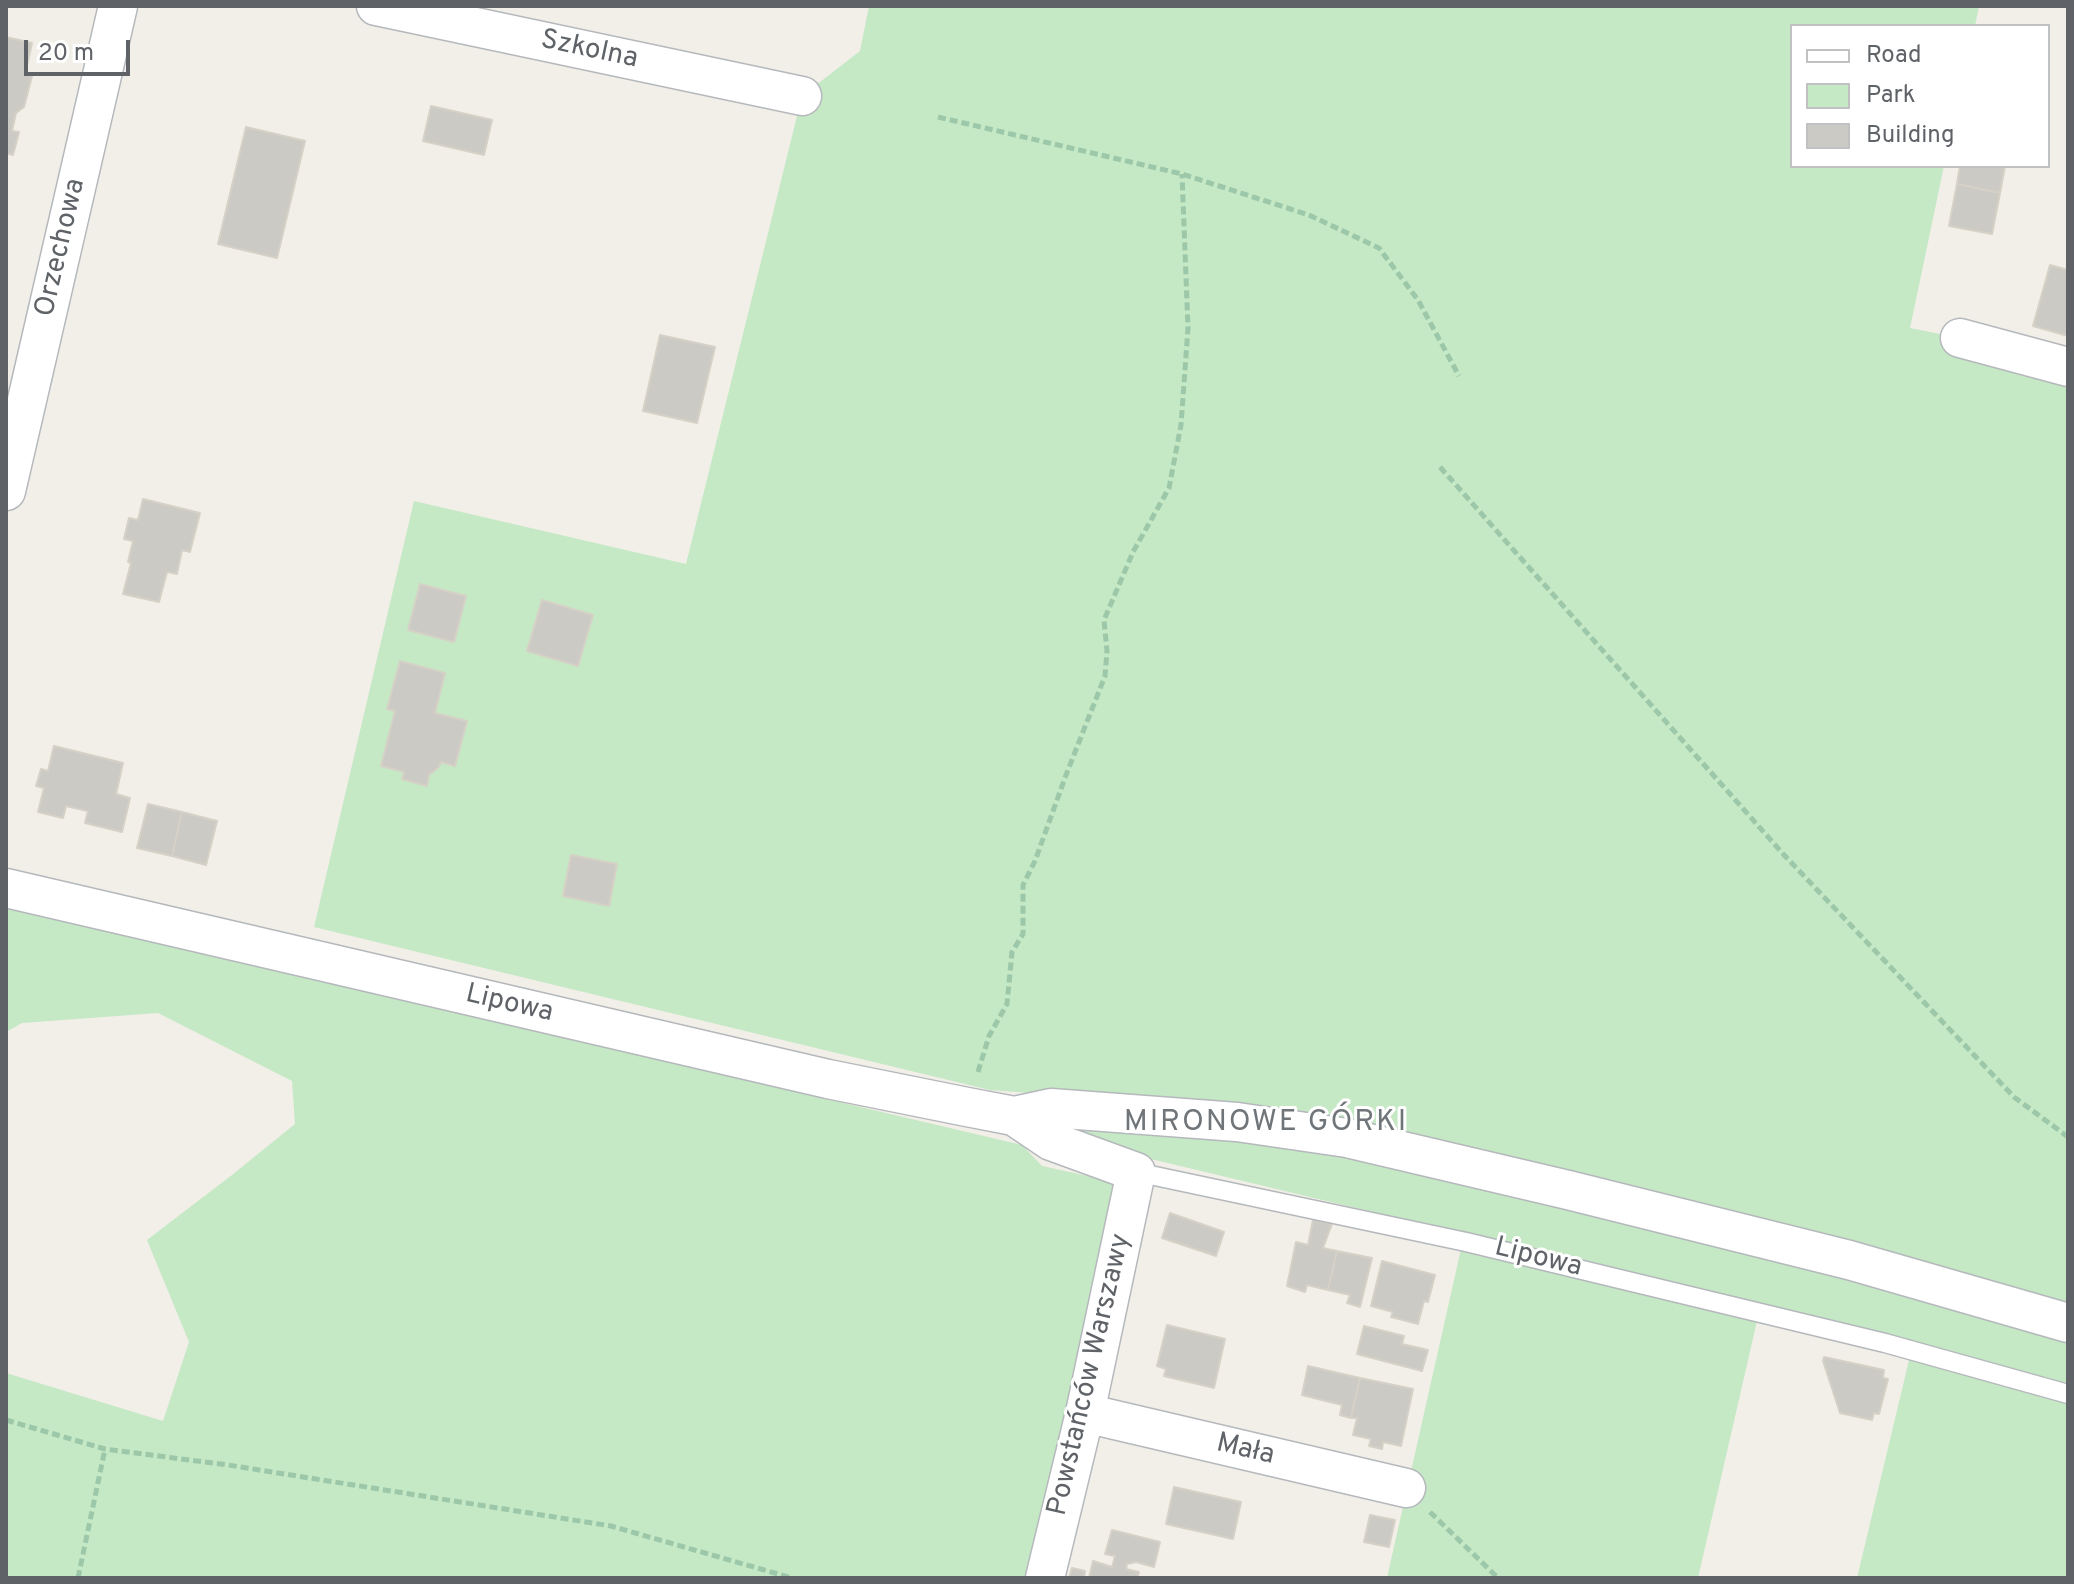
<!DOCTYPE html>
<html>
<head>
<meta charset="utf-8">
<style>
  body { margin:0 }
  #map { position:relative; width:2074px; height:1584px; overflow:hidden; background:#f1efe8; font-family:Overpass,sans-serif }
  canvas { display:block }
  .frame { position:absolute; inset:0; border:8px solid #5f6368; pointer-events:none }
  .legend { position:absolute; left:1790px; top:24px; width:260px; height:144px; box-sizing:border-box; background:#fff; border:2px solid #bfc1c3; margin:0; padding:10px 14px; list-style:none; font-size:24px; color:#5f6368 }
  .legend li { display:flex; align-items:center; gap:16px; height:40px }
  .legend b { width:40px; border:2px solid #bfc1c3 }
  .scale { position:absolute; left:24px; top:40px; width:106px; height:36px; box-sizing:border-box; border:4px solid #5f6368; border-top:0; padding-left:10px; font-size:24px; line-height:28px; white-space:nowrap; color:#5f6368; -webkit-text-stroke:6px #fff; paint-order:stroke }
</style>
</head>
<body>
<div id="map">
<canvas width="2074" height="1584"></canvas>
<div class="frame"></div>
<ul class="legend">
<li><b style="height:10px;background:#fff"></b>Road</li>
<li><b style="height:22px;background:#c5e8c5"></b>Park</li>
<li><b style="height:22px;background:#cccac5"></b>Building</li>
</ul>
<div class="scale">20 m</div>
</div>
<script>
const ctx = document.querySelector('canvas').getContext('2d');
ctx.lineJoin = 'round';
function fillPath(path, color) { ctx.fillStyle = color; ctx.fill(path, 'evenodd'); }
function trace(path, color, width, dash) { ctx.strokeStyle = color; ctx.lineWidth = width; ctx.lineCap = dash ? 'butt' : 'round'; ctx.setLineDash(dash || []); ctx.stroke(path); }
function write(font, color, halo, rows, align = 'center') {
  ctx.font = font + ' Overpass,sans-serif'; ctx.lineWidth = 6; ctx.setLineDash([]); ctx.textBaseline = 'middle'; ctx.strokeStyle = halo; ctx.fillStyle = color; for (const [text, x, y, turn = 0] of rows) {
    ctx.save(); ctx.translate(x, y); ctx.rotate((+turn || 0) * Math.PI / 180); ctx.textAlign = isNaN(turn) ? turn : align; if (halo) ctx.strokeText(text, 0, 0); ctx.fillText(text, 0, 0); ctx.restore();
  }
}
const green = new Path2D(`
  M869,6H1979L1975,26H1792V166H1944L1910,328L1960,338L2068,368V1307L1762,1220L1566,1169L1340,1122L1112,1099L990,1090L314,927L414,501L686,564L802,96L860,51Z
  M6,906L1022,1145L1042,1166L1120,1183L1030,1578H6V1373L163,1421L189,1342L147,1240L232,1175L295,1124L292,1081L158,1013L22,1023L6,1032Z
  M1082,1122L1207,1131L1475,1179L2068,1339V1578H1857L1910,1356L1757,1321L1698,1578H1387L1461,1249L1473,1236L1084,1143Z`);
const building = new Path2D(`
  M6,37L32,43L25,74L32,76L24,107L16,113L12,131L19,132L13,155L6,153Z
  M431,106L492,120L484,155L423,141Z
  M246,127L305,141L277,258L218,244Z
  M1960,166H2005L2000,193L1957,184Z
  M1957,184L2000,193L1992,234L1949,226Z
  M2050,265L2068,270V336L2033,326Z
  M660,335L715,347L697,423L643,411Z
  M143,499L200,513L190,552L182,550L177,574L167,572L159,602L123,594L131,563L128,562L133,541L124,539L129,518L138,520Z
  M420,584L466,596L454,642L408,630Z
  M542,600L593,615L578,666L527,651Z
  M400,661L445,673L435,713L467,721L455,766L441,762L439,767L429,775L427,786L402,779L404,772L381,766L395,711L387,709Z
  M54,746L123,763L116,794L130,798L122,832L85,823L88,811L66,806L63,818L38,812L44,788L36,786L41,769L48,771Z
  M148,804L182,812L172,856L137,848Z
  M182,812L217,821L206,865L172,856Z
  M571,855L617,864L609,906L563,896Z
  M1170,1213L1224,1232L1216,1256L1162,1238Z
  M1313,1220L1332,1224L1323,1248L1337,1251L1328,1290L1307,1285L1305,1292L1287,1286L1296,1242L1308,1245Z
  M1337,1251L1372,1258L1360,1307L1347,1303L1350,1295L1328,1290Z
  M1382,1261L1435,1275L1428,1302L1424,1301L1418,1324L1391,1317L1393,1312L1371,1306Z
  M1167,1325L1225,1339L1214,1388L1164,1376L1166,1369L1157,1366Z
  M1364,1326L1404,1336L1402,1344L1428,1350L1422,1371L1357,1354Z
  M1824,1357L1884,1370L1883,1378L1888,1379L1879,1414L1874,1413L1872,1420L1840,1413L1823,1361Z
  M1308,1366L1360,1378L1351,1418L1340,1415L1342,1405L1302,1395Z
  M1360,1378L1413,1389L1401,1446L1383,1442L1382,1449L1369,1446L1371,1439L1353,1435L1357,1418H1351Z
  M1174,1487L1241,1502L1233,1539L1166,1524Z
  M1370,1515L1395,1520L1389,1547L1364,1542Z
  M1112,1530L1160,1542L1154,1567L1136,1562L1127,1564L1126,1569L1139,1572L1137,1578H1089L1093,1561L1112,1567L1115,1556L1105,1554Z
  M1072,1568L1085,1571L1084,1577L1088,1578H1069Z`);
const path = new Path2D(`
  M938,117L1182,174L1309,215L1379,248L1418,300L1459,376
  M1440,467L1785,856L2014,1097L2068,1137
  M978,1072L989,1036L1007,1004L1012,952L1023,934V885L1035,861L1066,775L1105,676L1107,651L1104,620L1133,552L1169,488L1181,425L1188,328L1182,174
  M6,1420L105,1449L228,1465L611,1526L792,1578
  M1430,1512L1498,1578
  M78,1578L105,1449`);
const lane = new Path2D(`
  M1136,1172L1466,1242L1885,1343L2068,1394`);
const street = new Path2D(`
  M376,6L802,96
  M1960,338L2068,367
  M6,491L118,6
  M6,888L828,1079L967,1107L1014,1116L1051,1108L1237,1122L1347,1138L1568,1190L1849,1260L2068,1323
  M1014,1116L1051,1141L1136,1172L1085,1413L1045,1578
  M1085,1413L1406,1488`);
const streetNames = [
  ["Szkolna",589,51,12],
  ["Orzechowa",62,248,-77],
  ["Lipowa",509,1005,13],
  ["Lipowa",1538,1259,14],
  ["Powstańców Warszawy",1091,1375,-77],
  ["Mała",1245,1451,13]
];
const neighbourhoodNames = [
  ["MIRONOWE GÓRKI",1266,1124]
];
fillPath(green, '#c5e8c5');
fillPath(building, '#cccac5');
trace(building, '#d6d1c6', 2);
trace(lane, '#b5b8bc', 21);
trace(street, '#b5b8bc', 41);
trace(path, '#9cc7a9', 5, [8, 4]);
trace(lane, '#fff', 18);
trace(street, '#fff', 38);
write('28px', '#5f6368', '#fff', streetNames);
ctx.letterSpacing = '2px';
write('30px', '#70757a', '#fff', neighbourhoodNames);
ctx.letterSpacing = '0px';
</script>
</body>
</html>
